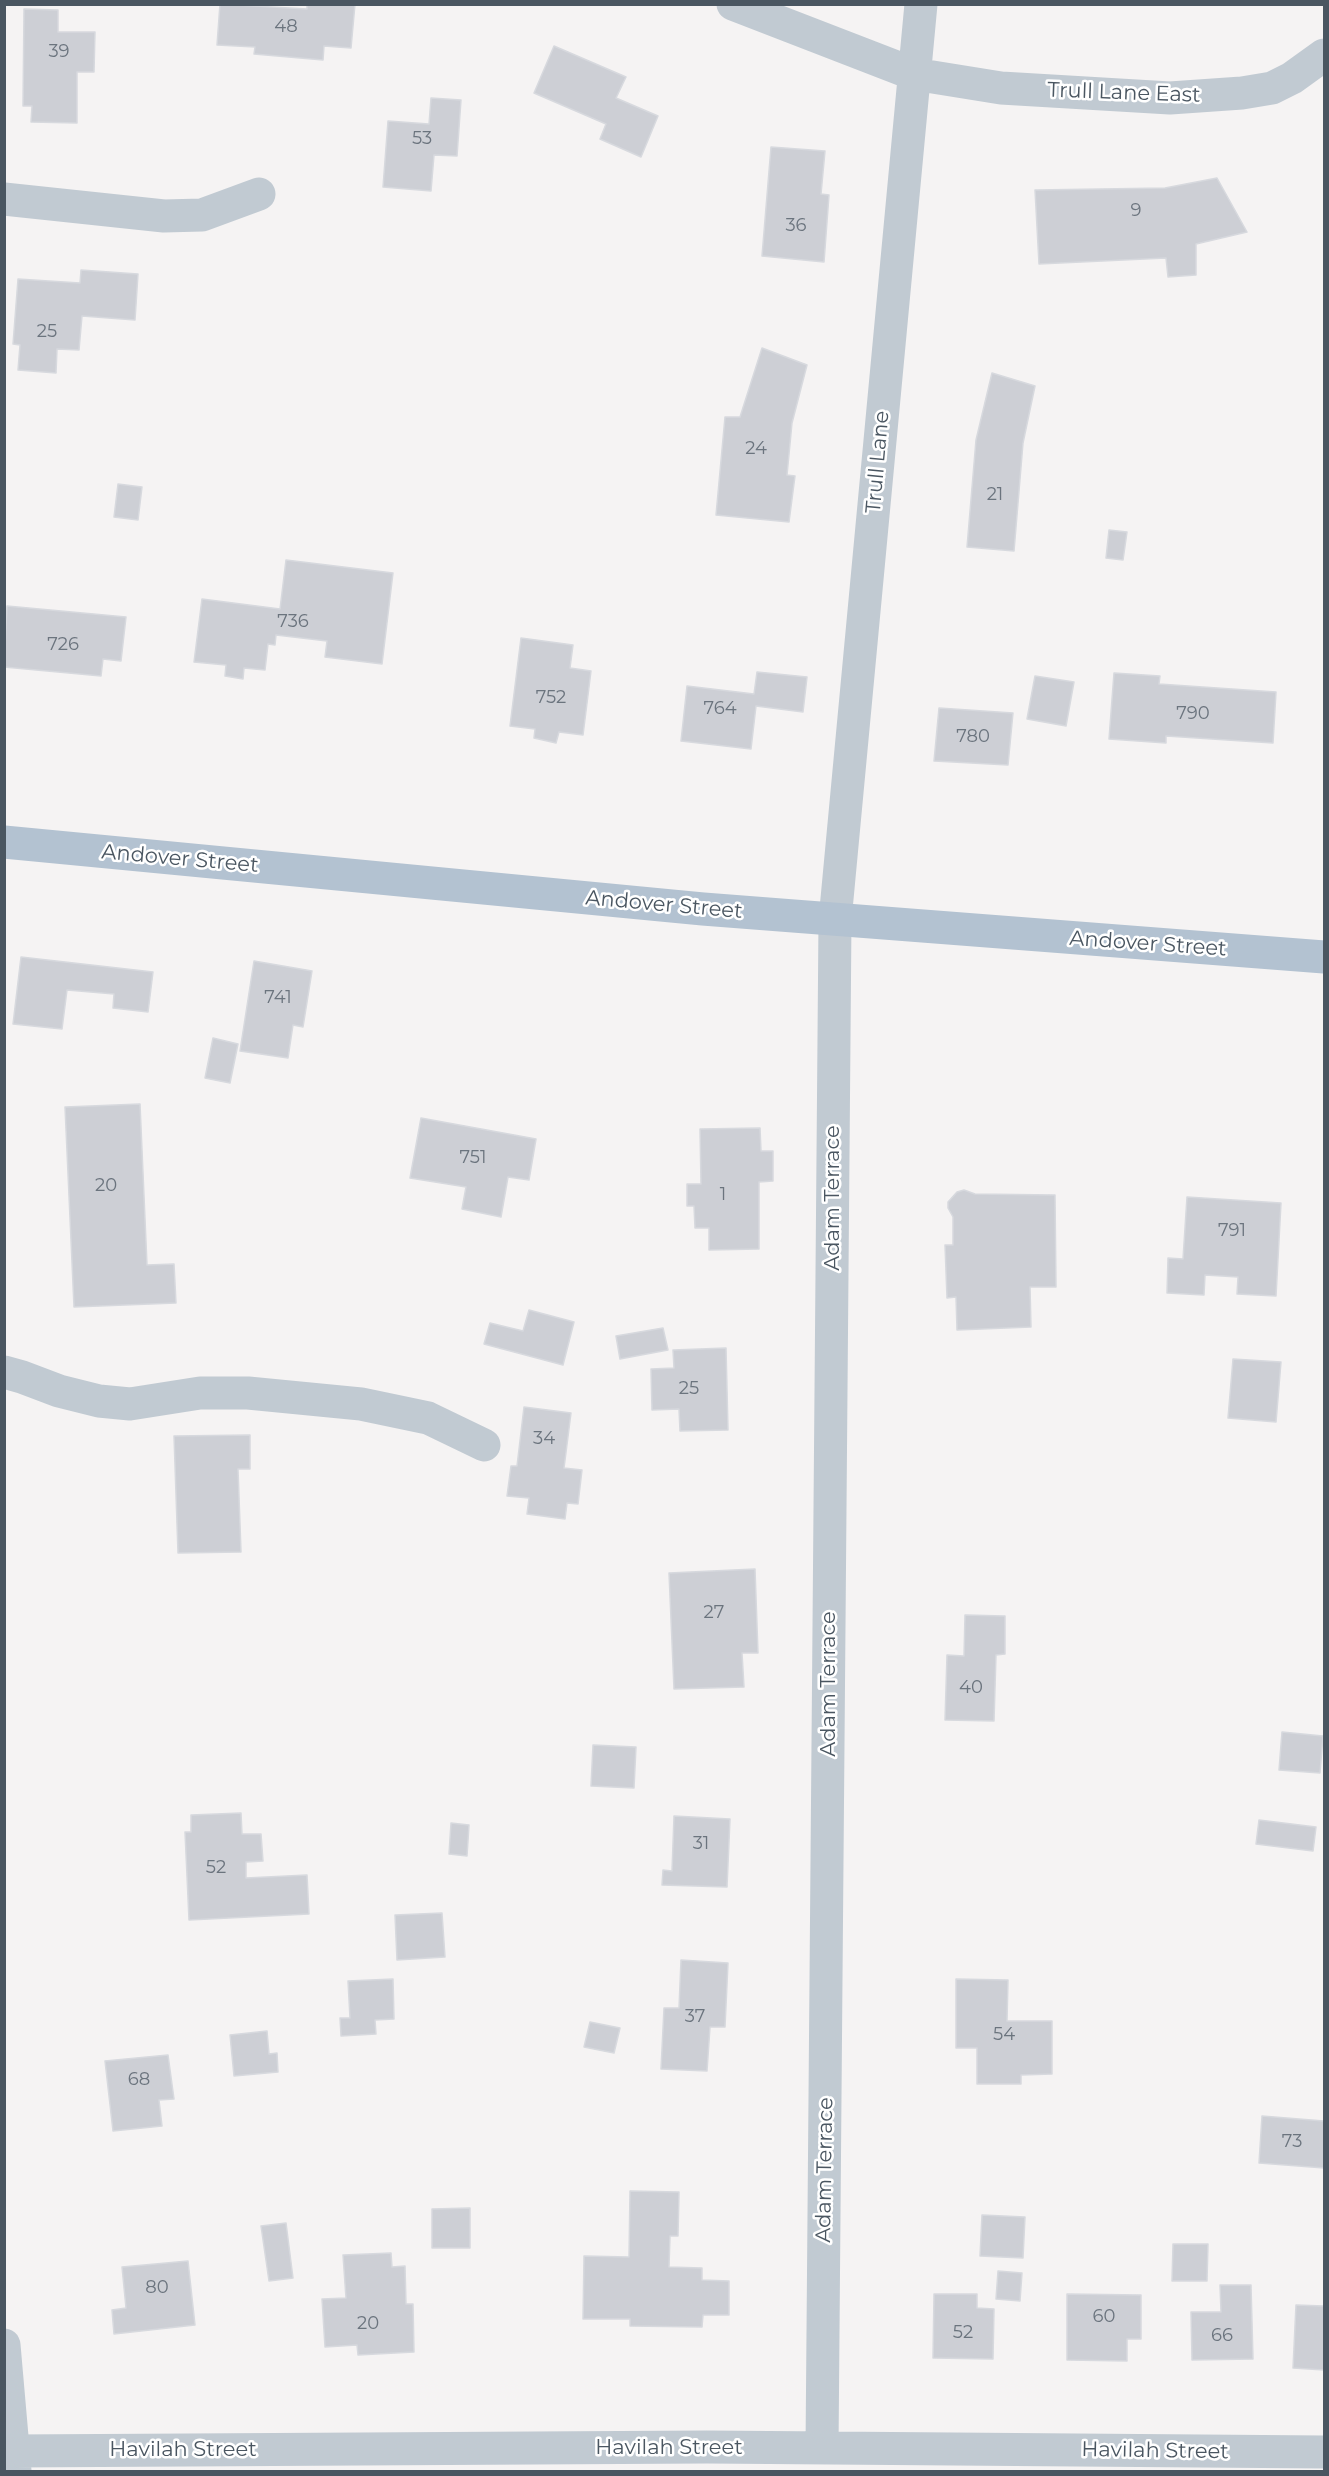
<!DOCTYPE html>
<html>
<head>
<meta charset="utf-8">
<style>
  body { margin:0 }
  #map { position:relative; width:1329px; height:2476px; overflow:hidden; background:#f5f3f3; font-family:Montserrat,sans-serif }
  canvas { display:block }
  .frame { position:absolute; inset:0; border:6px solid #4a5661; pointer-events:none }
</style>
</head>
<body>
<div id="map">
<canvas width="1329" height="2476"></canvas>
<div class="frame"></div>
</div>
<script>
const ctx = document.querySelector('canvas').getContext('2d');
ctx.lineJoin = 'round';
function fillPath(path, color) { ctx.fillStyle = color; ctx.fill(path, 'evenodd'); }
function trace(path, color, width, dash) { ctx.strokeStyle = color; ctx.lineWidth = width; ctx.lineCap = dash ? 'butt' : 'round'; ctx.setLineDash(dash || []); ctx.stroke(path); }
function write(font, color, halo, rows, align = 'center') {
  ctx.font = font + ' Montserrat,sans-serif'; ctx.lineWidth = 5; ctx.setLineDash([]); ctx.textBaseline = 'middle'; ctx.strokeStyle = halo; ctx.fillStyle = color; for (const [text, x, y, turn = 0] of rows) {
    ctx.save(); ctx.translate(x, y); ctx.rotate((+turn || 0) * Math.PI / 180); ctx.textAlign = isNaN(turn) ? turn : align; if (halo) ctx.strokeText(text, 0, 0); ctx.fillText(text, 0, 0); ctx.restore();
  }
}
const building = new Path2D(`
  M220,4L307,9V4H355L351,48L324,46L323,60L254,54L255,47L217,45Z
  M24,9L58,10V32H95L94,72H77V123L31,122L32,106H23Z
  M554,46L626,77L616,98L658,116L641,157L600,139L606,124L534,93Z
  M431,98L461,100L457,156L434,155L431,191L383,187L388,121L429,124Z
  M771,147L825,151L821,194L829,195L824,262L762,256Z
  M1217,178L1247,232L1196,244V275L1168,277L1166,258L1039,264L1035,190L1165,188Z
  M81,270L138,274L135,320L82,316L79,350L57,349L56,373L18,370L20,345L13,344L18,279L80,283Z
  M762,348L807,365L792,423L787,475L795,476L789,522L716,515L725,417H740Z
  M992,373L1035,386L1023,443L1014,551L967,547L976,440Z
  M118,484L142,487L138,520L114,517Z
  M1109,530L1127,532L1123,560L1106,558Z
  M286,560L393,573L382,664L325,657L327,641L276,635L275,645L268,644L265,670L244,668L243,679L225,676L226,665L194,662L202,599L280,609Z
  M7,606L126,617L121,661L103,659L101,676L4,667Z
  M521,638L573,645L570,668L591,671L583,735L559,732L556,743L534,738L535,729L510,726Z
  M757,672L807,677L803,712L756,706L751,749L681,741L687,686L754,694Z
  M1114,673L1160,676L1159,684L1276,692L1273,743L1166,736V743L1109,739Z
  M1035,676L1074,682L1066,726L1027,719Z
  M939,708L1013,713L1008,765L934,761Z
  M21,957L153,972L148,1012L113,1008L114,994L67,990L62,1029L13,1024Z
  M254,961L312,971L303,1027L293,1025L288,1058L240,1051Z
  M213,1038L238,1044L230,1083L205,1078Z
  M140,1104L147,1265L174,1264L176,1303L74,1307L65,1107Z
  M421,1118L536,1139L529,1180L508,1177L501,1217L462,1209L466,1187L410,1178Z
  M760,1128L761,1151H773V1181L759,1182V1249L709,1250V1228H695L694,1206H687V1184H701L700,1129Z
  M964,1190L975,1194L1055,1195L1056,1287H1030L1031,1327L957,1330L956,1297L947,1298L945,1245H953V1217L948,1208V1202L957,1192Z
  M1187,1197L1281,1203L1276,1296L1237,1294L1238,1277L1205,1275L1204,1295L1167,1293L1168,1258L1183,1259Z
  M529,1310L574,1322L563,1365L484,1344L490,1323L523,1331Z
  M663,1328L668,1350L620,1359L616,1336Z
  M726,1348L728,1430L680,1431L679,1409L652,1410L651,1369L674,1368L673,1350Z
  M1233,1359L1281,1362L1276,1422L1228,1418Z
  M524,1407L571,1413L564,1468L582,1470L578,1504L567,1503L565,1519L527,1514L529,1498L507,1496L511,1466H517Z
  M250,1435V1469H238L241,1552L178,1553L174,1436Z
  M755,1569L758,1653H742L744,1687L674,1689L669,1573Z
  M965,1615L1005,1616V1654L996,1655L994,1721L945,1720L947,1655L964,1656Z
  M1282,1732L1323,1736L1320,1773L1279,1770Z
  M593,1745L636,1747L634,1788L591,1786Z
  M241,1813L242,1834H261L263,1861L246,1862V1878L307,1875L309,1914L189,1920L185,1832H191V1815Z
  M674,1816L730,1819L727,1887L662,1885L663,1870L672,1871Z
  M1259,1820L1316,1827L1313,1851L1256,1844Z
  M451,1823L469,1825L467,1856L449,1854Z
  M442,1913L445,1957L397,1960L395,1915Z
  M681,1960L728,1963L725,2027H710L707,2071L661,2069L664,2008H679Z
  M393,1979L394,2019L375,2020L376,2034L341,2036L340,2018H350L348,1981Z
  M956,1979L1008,1980L1007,2021H1052V2074L1021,2075V2084H977V2048H956Z
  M590,2022L620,2028L614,2053L584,2047Z
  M267,2031L269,2054L277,2053L278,2072L234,2076L230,2035Z
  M168,2055L174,2099L159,2100L162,2126L113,2131L105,2061Z
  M1262,2116L1324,2121V2168L1259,2163Z
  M630,2191L679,2192L678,2236H670L669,2267L702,2268V2280L729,2281V2315H703L702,2327L630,2326V2319H583L584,2256L629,2257Z
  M470,2208V2248H432V2209Z
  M982,2215L1025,2217L1023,2258L980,2256Z
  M286,2223L293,2278L269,2281L261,2226Z
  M1173,2244H1208L1207,2281H1172Z
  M391,2253L392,2267L405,2266L406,2304H413L414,2352L358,2355L357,2345L325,2347L322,2299L346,2298L343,2255Z
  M188,2261L195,2325L114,2334L112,2310L126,2308L122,2267Z
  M998,2271L1022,2273L1020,2301L996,2299Z
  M1220,2285H1251L1253,2359L1192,2360L1191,2312H1221Z
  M934,2294H977V2308L994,2309L993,2359L933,2358Z
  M1067,2294L1141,2295V2339H1127V2361L1067,2360Z
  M1296,2305L1324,2306V2370L1293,2368Z`);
const minor = new Path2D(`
  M733,4L914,74L1001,88L1170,98L1242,93L1272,88L1292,78L1324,55
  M4,199L164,216L202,215L259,194
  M4,1372L22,1377L59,1391L99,1401L130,1404L200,1393H248L361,1404L428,1418L484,1445
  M4,2345L15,2471
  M822,2448L835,920L921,4
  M13,2451L707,2447L1324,2452`);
const major = new Path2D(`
  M4,842L703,909L1324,957`);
const numberNames = [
  ["48",286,27],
  ["39",59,52],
  ["53",422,139],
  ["9",1136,211],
  ["36",796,226],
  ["25",47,332],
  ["24",756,449],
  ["21",995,495],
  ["736",293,622],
  ["726",63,645],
  ["752",551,698],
  ["764",720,709],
  ["790",1193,714],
  ["780",973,737],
  ["741",278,998],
  ["751",473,1158],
  ["20",106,1186],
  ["1",723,1195],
  ["791",1232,1231],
  ["25",689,1389],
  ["34",544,1439],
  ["27",714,1613],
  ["40",971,1688],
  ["31",701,1844],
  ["52",216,1868],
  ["37",695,2017],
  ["54",1004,2035],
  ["68",139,2080],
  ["73",1292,2142],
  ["80",157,2288],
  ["60",1104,2317],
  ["20",368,2324],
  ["52",963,2333],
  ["66",1222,2336]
];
const streetNames = [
  ["Trull Lane East",1124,93,2],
  ["Trull Lane",878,462,-85],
  ["Andover Street",180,859,5],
  ["Andover Street",664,905,5],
  ["Andover Street",1148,944,4],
  ["Adam Terrace",833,1198,-90],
  ["Adam Terrace",829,1684,-90],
  ["Adam Terrace",825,2170,-89],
  ["Havilah Street",669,2448],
  ["Havilah Street",183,2450],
  ["Havilah Street",1155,2451,1]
];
fillPath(building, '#cdcfd5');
trace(building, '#d7d9de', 1.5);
trace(minor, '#c1cad2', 33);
trace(major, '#b3c2d1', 33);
write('18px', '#6b747e', null, numberNames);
write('21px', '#4a5661', '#fff', streetNames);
</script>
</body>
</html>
